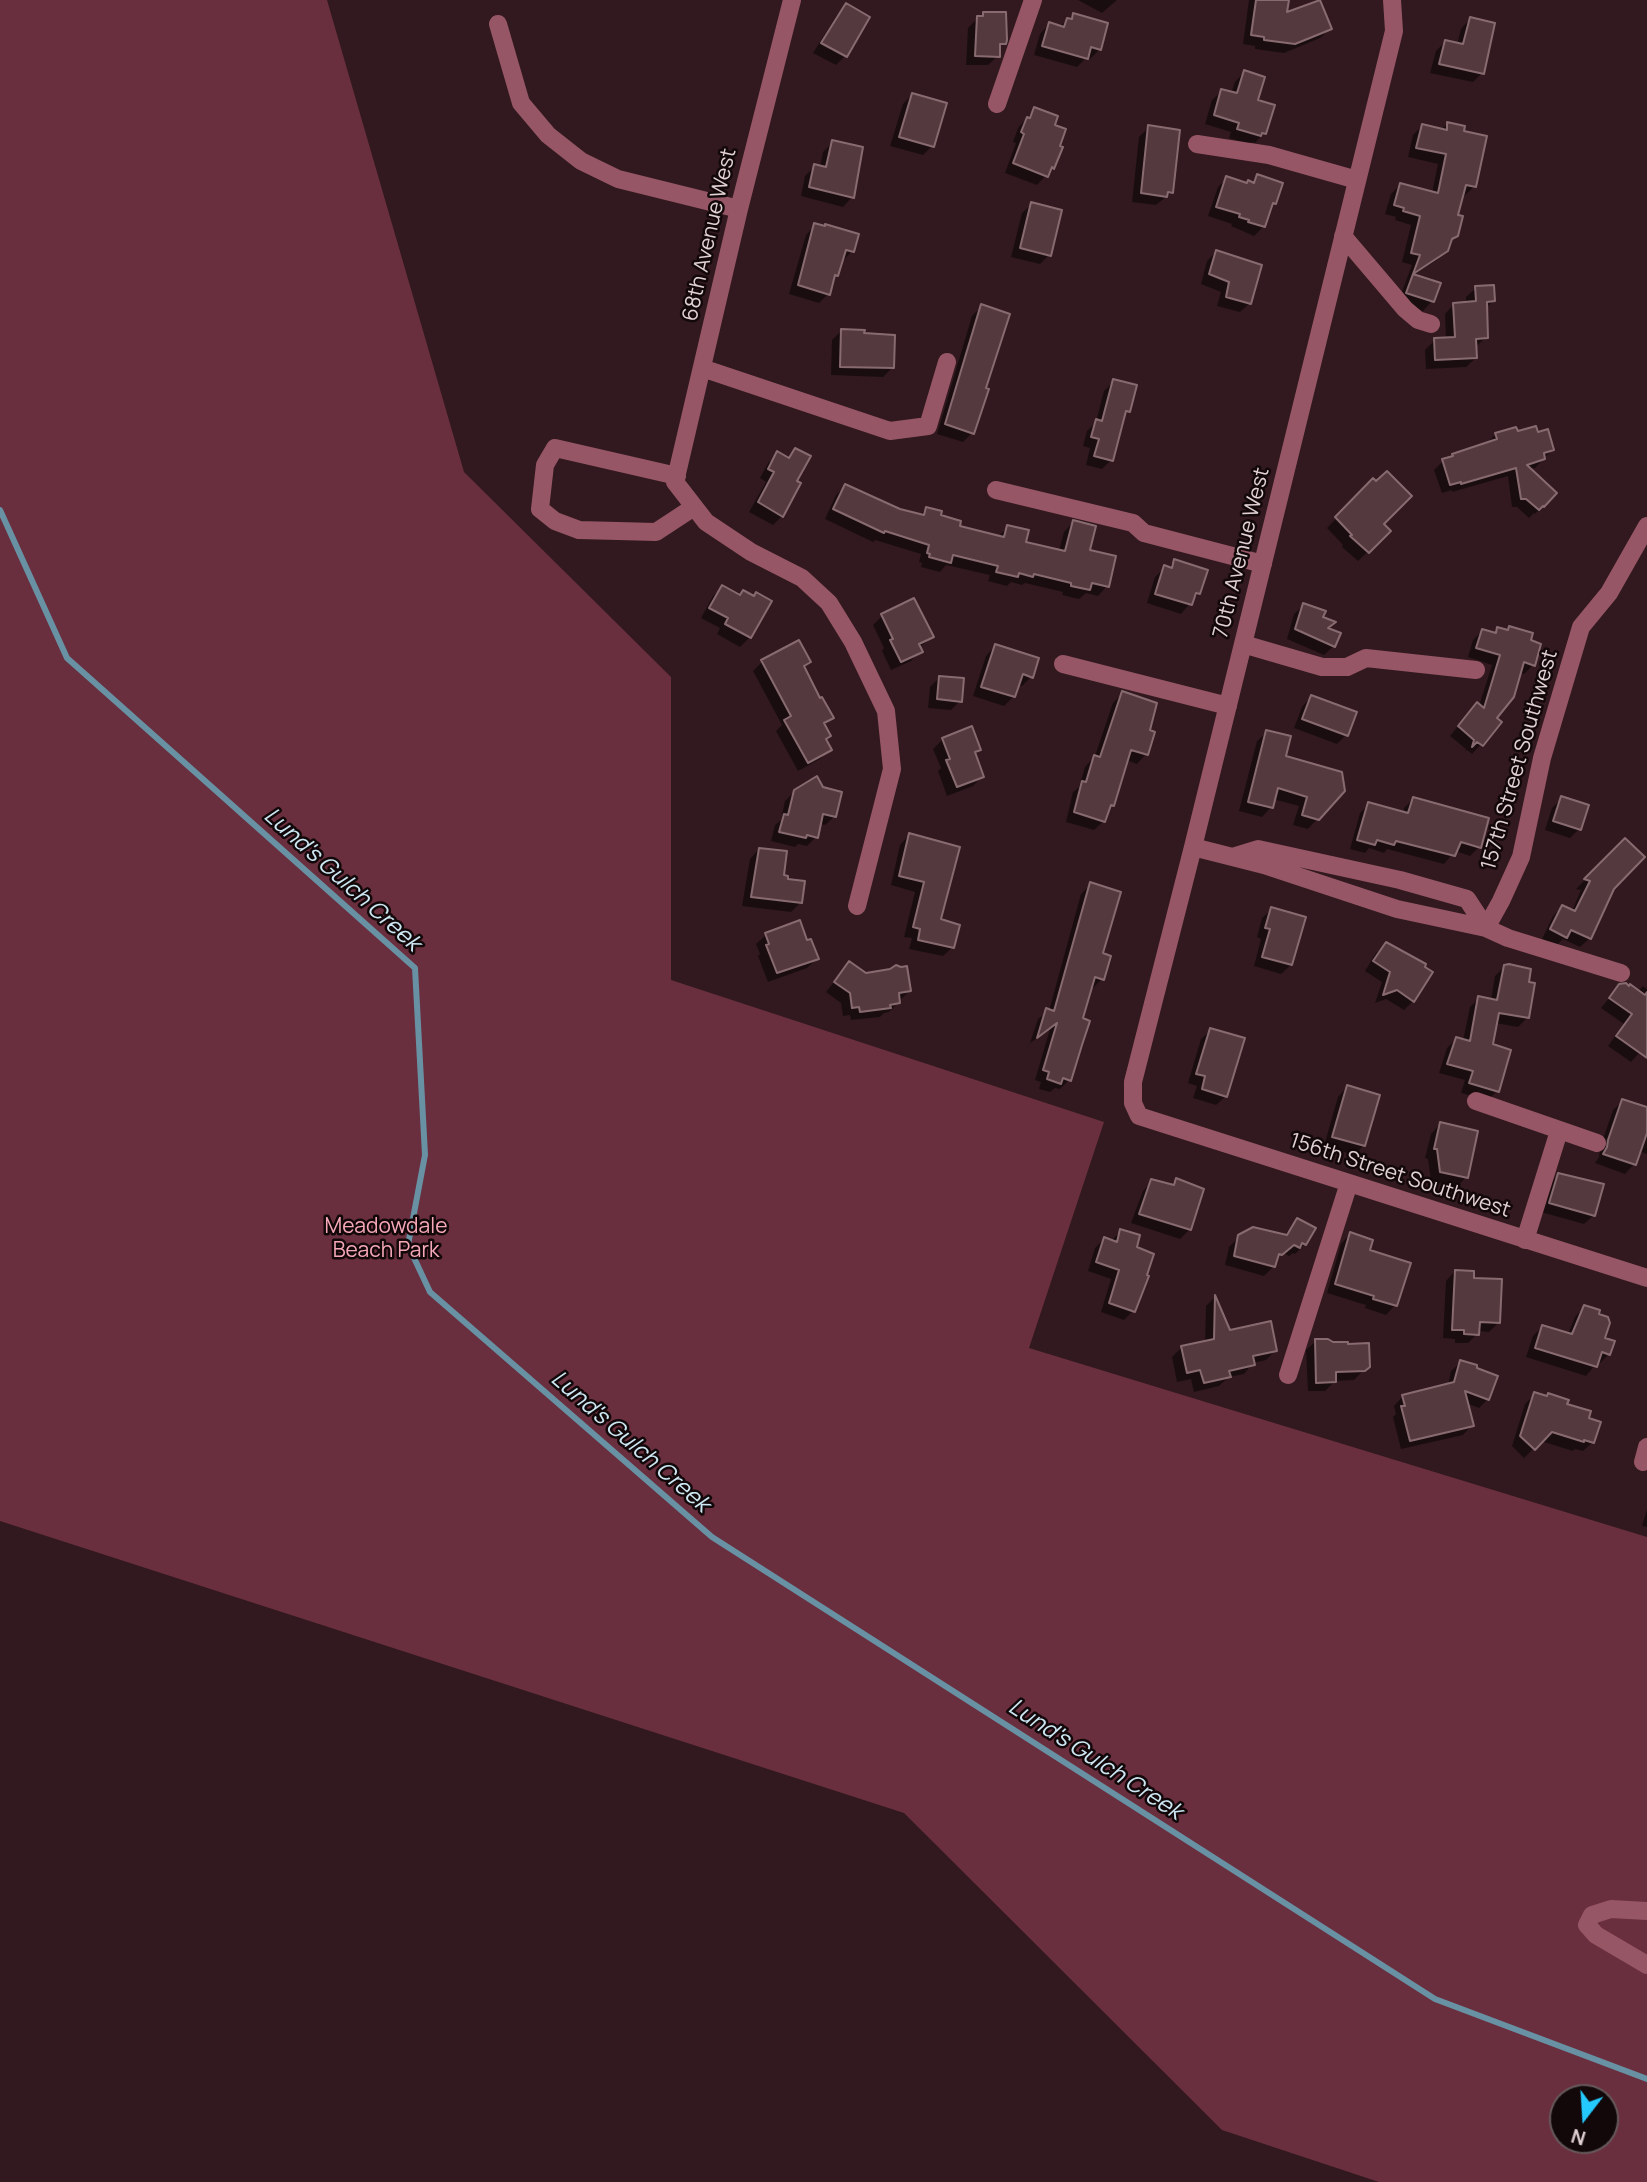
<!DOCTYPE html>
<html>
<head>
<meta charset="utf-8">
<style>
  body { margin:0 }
  #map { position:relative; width:1647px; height:2182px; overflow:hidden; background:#31191f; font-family:Manrope,sans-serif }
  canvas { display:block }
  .north { position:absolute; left:1549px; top:2084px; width:70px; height:70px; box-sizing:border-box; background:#12080a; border:2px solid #65585b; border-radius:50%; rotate:197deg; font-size:19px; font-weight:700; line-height:28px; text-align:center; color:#e2d1d4 }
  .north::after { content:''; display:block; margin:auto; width:24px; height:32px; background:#24c9fe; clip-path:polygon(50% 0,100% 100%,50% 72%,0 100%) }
</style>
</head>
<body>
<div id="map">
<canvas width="1647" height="2182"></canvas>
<div class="north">N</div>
</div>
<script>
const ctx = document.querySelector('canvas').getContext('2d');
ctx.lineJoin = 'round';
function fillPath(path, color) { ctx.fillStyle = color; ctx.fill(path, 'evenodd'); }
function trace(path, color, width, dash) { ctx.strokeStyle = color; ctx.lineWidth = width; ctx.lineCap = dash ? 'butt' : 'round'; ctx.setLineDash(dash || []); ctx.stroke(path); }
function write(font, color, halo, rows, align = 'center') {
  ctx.font = font + ' Manrope,sans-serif'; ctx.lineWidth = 5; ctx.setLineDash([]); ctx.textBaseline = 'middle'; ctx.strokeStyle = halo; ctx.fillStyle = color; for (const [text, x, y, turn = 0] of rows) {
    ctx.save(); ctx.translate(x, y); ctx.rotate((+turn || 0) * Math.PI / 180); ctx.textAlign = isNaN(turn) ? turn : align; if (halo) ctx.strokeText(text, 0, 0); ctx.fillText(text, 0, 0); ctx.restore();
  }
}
const green = new Path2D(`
  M0,0H327L464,472L671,677V980L1104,1122L1029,1348L1647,1537V2182H1379L1222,2130L904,1813L0,1521ZM1563,2098H1605V2140H1563Z`);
const shadow = new Path2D(`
  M1078,0H1117L1102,13Z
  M1249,0H1287L1285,14L1330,29L1320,38L1284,53L1255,49V46L1243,44Z
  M846,5L867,17L845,56L836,65L813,53L837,15Z
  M983,13L1004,43L998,49V56L988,65H966L968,28Z
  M1074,15L1106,24L1099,50L1090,59L1086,58L1077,67L1034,55L1040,34L1049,24L1059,27Z
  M1470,19L1482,73L1473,82L1430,73L1436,51L1445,42L1457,45L1461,29Z
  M1244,72L1256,101L1264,133L1255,143L1252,142L1250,144L1229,138L1231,132L1205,124L1212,100L1222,91L1231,94L1235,82Z
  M912,95L932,146L923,155L890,146L903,104Z
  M1035,109L1053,126V168L1037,185L1005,173L1016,143L1013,142L1018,128Z
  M1447,124L1462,133L1485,138L1474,187L1464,196L1461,195L1447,250L1437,260L1413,275L1432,301L1423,311L1398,302L1412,265L1402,262L1411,225L1395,220L1396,217L1385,214L1391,194L1400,185L1432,193L1438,164L1408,157L1413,135L1422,126L1441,130Z
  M1149,127L1172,192L1156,205L1132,202L1139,137Z
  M833,142L852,197L843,207L801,196L805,176L815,166L820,167L823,152Z
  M1258,176L1274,203L1269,208L1263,227L1254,236L1231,226L1232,224L1208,216L1218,187L1227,178L1246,184L1251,183Z
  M1032,204L1049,255L1040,264L1011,257L1022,213Z
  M815,225L852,251L843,261L841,260L828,294L819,303L789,294L806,235Z
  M1216,252L1250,303L1240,312L1217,306L1221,292L1201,284L1207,261Z
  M1476,288L1493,301L1486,308L1487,337L1475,347L1476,358L1466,367L1426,369L1425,350L1435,340H1446L1445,314L1454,304H1466V297Z
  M982,306L972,433L963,442L937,434L972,316Z
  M841,331L892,368L883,377L831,375L832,340Z
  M1114,381L1128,411L1123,417L1111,460L1102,469L1086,465L1090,448L1083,446L1087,431L1096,422L1104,391Z
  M1517,433L1552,450L1535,468L1529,469L1543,506L1535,514L1534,513L1529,518L1517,507H1512L1508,476L1452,492V490L1442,493L1434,470L1443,461L1453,455L1487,443L1496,434Z
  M795,450V482L782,516L773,525L749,512L766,482L760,478L768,463L778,454L787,459Z
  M1373,480L1382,524L1389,531L1358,561L1342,547L1343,545L1327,528Z
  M845,486L899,511L919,516L926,509L958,528L998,537L1008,527L1024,543L1059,551L1064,532L1073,522L1107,586L1098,596L1086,593L1079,599L1062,595L1063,592L1025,583L1022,585L1011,582L1007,586L988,581L990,575L946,565L940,572L921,567L922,563L919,562L921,554L875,540L873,542L825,519L836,495Z
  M1175,561L1199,593L1181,614L1147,603L1155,577L1165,567L1168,568Z
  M723,587L740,596L769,602L750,637L740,647L717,634L720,628L701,618L713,596Z
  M1304,605L1321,618L1334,646L1324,655L1287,639L1294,614Z
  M882,616L932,637L919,648L920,651L911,661L891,670L882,651L884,648L873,625Z
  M1509,628L1529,642L1533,665L1524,674L1519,673L1494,718L1500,723L1472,754L1467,750L1465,751L1466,749L1450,736L1468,714L1479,706L1492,665L1468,657L1473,640L1482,631L1493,634L1498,629L1506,632Z
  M798,643L809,662L803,668L820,700L832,717L823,726L824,740L830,749L820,759L798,771L776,731L782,725L753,671L762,662Z
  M995,646L1031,677L1022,686L1017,685L1014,696L1004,706L973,696L986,656Z
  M939,678L960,701L951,710L928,708L930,687Z
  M1123,693L1148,731L1146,754L1137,764L1126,760L1112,805L1107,809L1104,821L1094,830L1066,822L1073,792L1079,787L1085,767L1095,756L1113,703Z
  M1311,697L1346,735L1337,744L1294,728L1302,707Z
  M1267,732L1284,757L1341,774L1317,819L1308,829L1293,825L1299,806L1273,799L1271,807L1262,817L1239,811L1257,741Z
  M943,739L979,749L974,754L982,776L973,786L947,796L938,771L941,768L933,749Z
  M795,791L835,816L825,825L819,824L816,837L807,846L798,844L795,847L771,841L775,825L781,820L785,801Z
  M1562,798L1579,829L1570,838L1545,830L1552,808Z
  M1413,799L1479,847L1470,856L1455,851L1444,864L1387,849L1384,853L1369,848L1365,853L1350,849L1360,813L1369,804L1403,814L1404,808Z
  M909,835L939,920L953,947L943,956L909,949L912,938L904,937L915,892L891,885L900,845Z
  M1625,840L1613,888L1590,938L1580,947L1563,939L1556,946L1542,939L1553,916L1562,907L1572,911L1581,890L1576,889Z
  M759,849L800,903L791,912L742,906L750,859Z
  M1091,884L1102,979L1093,988L1090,987L1080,1020L1069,1080L1060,1089L1055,1088L1050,1092L1039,1089L1041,1082L1035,1080L1050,1029L1030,1043L1038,1019L1049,1011L1081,894Z
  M1272,909L1291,965L1281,974L1254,966L1261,939L1257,937L1262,918Z
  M766,935L817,959L807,968L768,982L758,956L760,954L756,944Z
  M1386,944L1413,1001L1404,1010L1386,999L1375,1003L1382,982L1365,971L1376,953Z
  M849,963L866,975L909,991L889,1012L884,1013L880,1017L851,1020L850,1015L843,1016L841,1003L826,992Z
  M1505,966L1527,1018L1518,1027L1495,1023L1491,1046L1497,1091L1488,1100L1461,1093L1465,1080L1439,1073L1447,1048L1456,1039L1463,1041L1470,1007L1479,998L1491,1000L1495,976Z
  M1619,986L1638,991L1643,986L1647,989V1044L1631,1062L1608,1046L1624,1024L1601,1008Z
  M1211,1030L1226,1096L1216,1105L1193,1098L1197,1086L1188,1083L1201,1039Z
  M1347,1087L1364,1145L1354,1155L1324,1146L1338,1097Z
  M1623,1101L1647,1109V1154L1639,1151L1634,1164L1625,1174L1595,1163L1599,1157L1600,1148L1613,1110Z
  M1440,1124L1466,1177L1457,1187L1431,1181L1428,1159L1425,1158L1431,1134Z
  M1558,1175L1594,1215L1584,1224L1541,1212L1549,1184Z
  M1176,1180L1190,1229L1180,1239L1131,1223L1143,1191L1152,1181L1170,1186Z
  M1297,1220L1305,1244L1295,1254L1293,1253L1289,1256L1284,1253L1275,1260L1274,1266L1264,1276L1225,1265L1229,1247L1239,1237L1284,1236Z
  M1121,1231L1135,1248L1133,1311L1124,1320L1101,1312L1111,1279L1088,1271L1095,1248L1104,1239L1112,1240Z
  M1350,1234L1368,1251L1395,1305L1386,1315L1365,1308L1366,1305L1327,1293L1341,1244Z
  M1455,1271L1473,1279L1499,1322L1489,1332L1478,1331L1477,1334L1468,1343H1455V1339L1443,1338L1446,1281Z
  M1214,1298L1229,1332L1275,1351L1266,1360L1253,1363L1244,1374L1229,1377L1219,1386L1194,1392L1191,1379L1177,1382L1172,1357L1182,1347L1205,1343L1206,1306Z
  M1584,1307L1603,1339L1609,1354L1599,1364L1597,1363L1586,1376L1526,1357L1533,1336L1542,1327L1568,1334L1575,1317Z
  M1316,1341L1368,1366L1354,1380L1335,1381L1325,1391H1308L1306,1350Z
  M1461,1362L1488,1399L1479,1408L1466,1403L1472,1425L1463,1435L1401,1449L1393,1417L1396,1414L1394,1406L1403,1396L1448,1386L1451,1371ZM1402,1400H1405V1414Z
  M1535,1394L1565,1405L1587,1419L1593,1442L1583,1451L1575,1449L1573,1451L1541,1441L1524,1458L1512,1446L1525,1404Z
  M1647,1509V1527L1642,1526Z`);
const stream = new Path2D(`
  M0,510L67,658L415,968L425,1155L408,1245L430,1292L712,1537L1435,1999L1647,2079`);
const building = new Path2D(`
  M1256,0H1289L1287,12L1320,0L1332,29L1295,44L1264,40V37L1251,35Z
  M846,3L870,17L847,57L821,43Z
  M983,12H1006L1007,40L1006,44H1000V57L975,56L977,16H983Z
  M1073,13L1108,23L1101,50L1091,47L1088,59L1042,46L1049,22L1064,27L1067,18L1072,19Z
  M1470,17L1495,23L1484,74L1439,64L1445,40L1463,44Z
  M1244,70L1265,77L1258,100L1275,105L1266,134L1262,133L1261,136L1237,129L1239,123L1214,115L1221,89L1237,93Z
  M912,93L947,103L934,147L899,137Z
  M1034,107L1058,116L1055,125L1066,129L1060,146L1063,147L1054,169L1052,167L1048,177L1013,163L1024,134L1021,132L1027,117L1030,118Z
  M1447,122L1465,126L1464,131L1487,136L1476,187L1466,185L1458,215L1463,216L1458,236L1452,239L1448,251L1413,274L1420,255L1411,253L1420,216L1403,211L1404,208L1394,205L1400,183L1438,193L1446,154L1416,148L1422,124L1447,130Z
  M1148,125L1180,130L1173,193L1168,192L1167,197L1141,193Z
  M832,140L863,147L854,198L809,187L814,164L826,167Z
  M1257,174L1283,183L1276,204L1273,203L1265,227L1248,222L1249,220L1239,217L1240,214L1216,207L1226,176L1247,183L1248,180L1254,183Z
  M1031,202L1062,210L1051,256L1020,248Z
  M814,223L825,226V224L859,234L854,252L846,250L838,276L835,275L830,295L798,285Z
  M1216,250L1262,265L1251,304L1226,297L1229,282L1209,274Z
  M1413,274L1441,283L1434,302L1406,293Z
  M1494,285L1495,301L1487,302L1488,338L1476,339L1477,358L1435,360L1434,338L1455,337L1453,303L1476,301L1475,286Z
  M981,304L1010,314L986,388L989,389L974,434L945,424Z
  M841,329L865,330L864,333L895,335L894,368L840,367Z
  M1113,379L1137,385L1130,412L1126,411L1113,461L1094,456L1099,439L1091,437L1096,419L1102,421Z
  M1536,426L1538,432L1548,429L1554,450L1544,453L1545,459L1527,465L1557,493L1544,507L1543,506L1539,510L1526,499H1521L1516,468L1461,484V482L1450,485L1442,459L1453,456L1452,454L1497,439L1495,433L1516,427L1518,431Z
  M795,448L811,456L797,481L801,483L783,517L758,502L774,472L768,469L777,451L789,458Z
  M1387,471L1412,496L1384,524L1391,531L1369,553L1350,536L1352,535L1335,517L1373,478L1376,481Z
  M845,484L900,509L924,515L926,507L942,511L941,515L961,521L960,526L1004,537L1007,525L1029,530L1026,542L1065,551L1073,520L1096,526L1090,550L1116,556L1109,587L1092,583L1090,590L1071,586V583L1034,574L1033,577L1019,573L1018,577L996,572L998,566L953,555L951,563L929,557L930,554L927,553L929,545L885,531L884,533L833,509Z
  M1174,559L1208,570L1200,594L1196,593L1192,605L1155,594L1164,565L1172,568Z
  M722,585L740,595L743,590L754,596L756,592L772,601L751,638L725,624L728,618L709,608Z
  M914,598L934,637L919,644L923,652L901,662L890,640L893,639L881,614Z
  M1303,603L1326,611L1323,617L1336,622L1328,628L1341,633L1335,647L1295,629Z
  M1509,626L1533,633L1531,640L1541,644L1535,666L1524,662L1514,697L1497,718L1502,722L1483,746L1477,742L1472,747L1474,740L1458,726L1477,702L1484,708L1500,655L1476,648L1482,629L1496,633L1497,627L1508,630Z
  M799,640L811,662L804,666L820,698L822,697L834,718L824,723L831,736L826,739L832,750L808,763L784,720L791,716L761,660Z
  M995,644L1039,658L1033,678L1023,674L1015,697L981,687Z
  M939,676L964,678L962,702L937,699Z
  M1122,691L1157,703L1150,730L1155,732L1148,755L1131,750L1114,806L1111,805L1105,822L1074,812L1082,781L1086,782L1094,755L1100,757Z
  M1311,695L1357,712L1348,736L1302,719Z
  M972,726L981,750L975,752L984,777L957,787L946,760L950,759L942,738Z
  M1266,730L1291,736L1286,756L1342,772L1345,791L1319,820L1302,815L1307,797L1278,788L1273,808L1248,802Z
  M817,776L823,787L842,792L836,817L823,814L818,838L807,835L806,838L779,832L784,814L788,815L794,790Z
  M1561,796L1589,805L1581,830L1553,821Z
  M1413,797L1489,818L1481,848L1461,842L1455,856L1396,841L1394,845L1377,840L1375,845L1357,840L1368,802L1408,813Z
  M909,833L960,847L941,919L960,925L954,948L918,940L920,929L913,927L924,882L899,876Z
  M1625,838L1645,857L1614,889L1591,939L1571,930L1567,938L1550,929L1562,905L1575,911L1590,881L1584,879Z
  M759,848L787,851L784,875L788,876V879L805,881L802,903L751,897Z
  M1090,882L1121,892L1103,953L1111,956L1104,980L1095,977L1083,1018L1090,1021L1082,1045L1071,1081L1063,1078L1061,1084L1047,1079L1049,1072L1043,1070L1057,1023L1037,1038L1046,1008L1054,1011Z
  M1271,907L1306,917L1292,965L1262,957L1270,929L1265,928Z
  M800,920L807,940L811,939L819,959L777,973L766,945L769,944L765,933Z
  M1386,942L1426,964L1425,967L1433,972L1414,1002L1397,990L1383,995L1390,972L1373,961Z
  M849,961L866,973L890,969L896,965L901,967L907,966L911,991L899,993L900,1003L890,1005L891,1008L860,1012L859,1007L852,1008L850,993L834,982Z
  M1509,964L1531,969L1529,982L1535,983L1529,1018L1499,1013L1493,1044L1511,1050L1499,1092L1469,1083L1473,1071L1447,1064L1456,1037L1470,1041L1478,996L1497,1000L1504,965Z
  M1626,983L1629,986L1630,984L1645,995L1647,992V1058L1616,1036L1632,1014L1609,998L1619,984Z
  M1210,1028L1245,1038L1227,1097L1202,1089L1205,1076L1196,1074Z
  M1347,1085L1380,1095L1365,1146L1332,1137Z
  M1622,1099L1647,1107V1133L1636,1165L1603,1154L1607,1147L1608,1140Z
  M1440,1122L1478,1131L1468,1178L1440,1172L1437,1149H1434Z
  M1558,1173L1604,1184L1595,1216L1549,1203Z
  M1176,1178L1204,1189L1191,1230L1139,1214L1151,1179L1174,1185Z
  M1297,1218L1316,1228L1306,1245L1302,1243L1300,1248L1294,1245L1282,1255L1279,1254L1275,1267L1234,1256L1238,1235L1253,1227L1287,1235Z
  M1120,1229L1140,1235L1137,1247L1154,1254L1147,1275L1149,1276L1135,1312L1109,1303L1119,1270L1096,1262L1104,1237L1117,1242Z
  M1350,1232L1373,1240L1370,1250L1411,1263L1397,1306L1373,1299L1374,1296L1335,1284Z
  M1455,1270L1474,1271V1278L1502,1279L1500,1323L1480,1322L1479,1335L1464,1334V1330H1452Z
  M1215,1295L1230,1330L1271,1321L1277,1351L1253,1356L1255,1365L1229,1371L1231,1377L1204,1383L1200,1370L1187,1373L1181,1346L1214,1339Z
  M1584,1305L1600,1310L1599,1314L1608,1317L1610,1323L1605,1338L1615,1341L1610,1355L1602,1352L1597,1367L1535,1348L1542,1325L1572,1334Z
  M1315,1339H1328L1333,1342H1348V1344L1369,1343L1370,1367L1365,1371L1336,1372V1382L1316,1383Z
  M1460,1360L1477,1365V1368L1498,1376L1489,1400L1465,1391L1474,1426L1410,1441L1401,1406H1405L1402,1395L1454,1382Z
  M1534,1392L1547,1396L1548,1393L1569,1400L1567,1404L1591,1411L1589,1418L1601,1422L1594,1443L1584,1440V1442L1552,1432L1535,1450L1520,1436Z`);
const minor = new Path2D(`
  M792,0L739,209L675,482L706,522L751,552L802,578L829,603L853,642L886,711L892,769L857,906
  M1392,0L1394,31L1193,847L1133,1082V1103L1139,1116L1647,1278
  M498,24L521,103L548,135L581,161L618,179L739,209
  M997,104L1033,0
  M1197,144L1269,155L1357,180
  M1343,236L1405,309L1418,320L1431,324
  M702,368L890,431L928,426L947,362
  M677,476L555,448L545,465L540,509L555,521L579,530L656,532L694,507
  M996,490L1133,523L1144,533L1263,564
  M1243,644L1322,667H1347L1366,658L1476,670
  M1063,664L1228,706
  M1193,847L1264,865L1397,909L1486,928
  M1232,857L1258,849L1400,880L1467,899L1486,928L1508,938L1621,973
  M1486,928L1501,901L1521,857L1542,758L1581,627L1609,593L1647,526
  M1476,1101L1597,1143
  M1525,1240L1559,1131
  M1288,1375L1349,1183
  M1643,1462L1647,1447
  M1647,1911L1611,1909L1592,1915L1587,1925L1596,1935L1647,1965`);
const streetNames = [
  ["68th Avenue West",710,235,-77],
  ["70th Avenue West",1242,553,-76],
  ["157th Street Southwest",1520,760,-74],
  ["156th Street Southwest",1400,1176,18]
];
const parkNames = [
  ["Meadowdale",386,1227],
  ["Beach Park",386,1251]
];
const waterNames = [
  ["Lund's Gulch Creek",342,880,42],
  ["Lund's Gulch Creek",630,1442,41],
  ["Lund's Gulch Creek",1095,1760,33]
];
fillPath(green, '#6a2f3e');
fillPath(shadow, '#0007');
trace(stream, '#6891a3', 6);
fillPath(building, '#543a3f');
trace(building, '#886b70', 2);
trace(minor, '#965665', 18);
write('21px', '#e2d1d4', '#12080a', streetNames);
write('21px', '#f7a8b8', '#12080a', parkNames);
write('italic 23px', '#cde7f3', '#12080a', waterNames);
</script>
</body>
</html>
